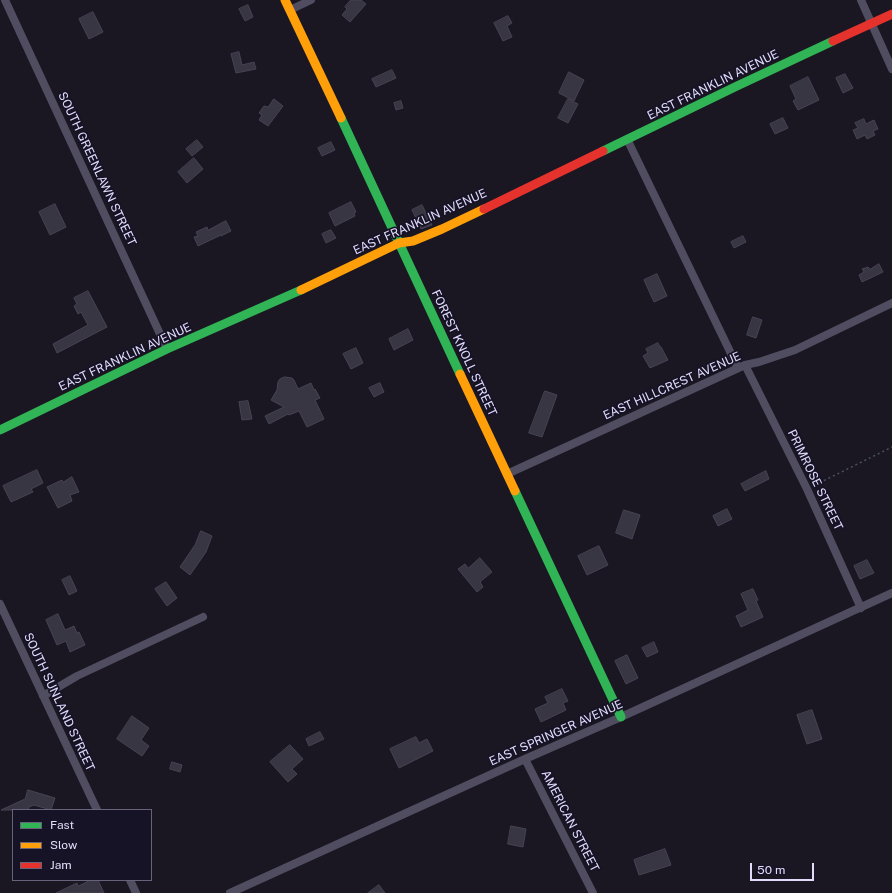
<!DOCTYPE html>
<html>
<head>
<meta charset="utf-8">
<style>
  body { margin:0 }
  #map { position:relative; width:892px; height:893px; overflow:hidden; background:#1a1722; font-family:"Public Sans",sans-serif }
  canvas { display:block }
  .legend { position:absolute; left:12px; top:809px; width:140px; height:72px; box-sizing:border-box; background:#171326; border:1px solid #68637b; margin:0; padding:5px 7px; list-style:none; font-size:12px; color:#e1dcfb }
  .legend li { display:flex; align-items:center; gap:8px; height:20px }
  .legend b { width:20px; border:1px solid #68637b }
  .scale { position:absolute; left:750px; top:863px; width:64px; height:18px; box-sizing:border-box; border:2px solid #e1dcfb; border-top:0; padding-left:5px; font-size:12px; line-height:14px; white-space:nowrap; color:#e1dcfb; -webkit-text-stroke:3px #171326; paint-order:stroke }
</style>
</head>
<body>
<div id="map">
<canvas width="892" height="893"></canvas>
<ul class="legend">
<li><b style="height:5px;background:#30b455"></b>Fast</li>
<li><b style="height:5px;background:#ff9f0a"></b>Slow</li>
<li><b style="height:5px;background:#e5322d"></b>Jam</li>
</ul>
<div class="scale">50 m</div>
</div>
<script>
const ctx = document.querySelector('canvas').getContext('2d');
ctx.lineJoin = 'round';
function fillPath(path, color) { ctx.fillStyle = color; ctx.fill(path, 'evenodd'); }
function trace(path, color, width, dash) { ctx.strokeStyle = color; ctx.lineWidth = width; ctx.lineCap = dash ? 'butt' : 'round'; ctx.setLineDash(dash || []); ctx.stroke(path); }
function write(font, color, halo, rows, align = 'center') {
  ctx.font = font + ' "Public Sans",sans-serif'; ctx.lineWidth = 3.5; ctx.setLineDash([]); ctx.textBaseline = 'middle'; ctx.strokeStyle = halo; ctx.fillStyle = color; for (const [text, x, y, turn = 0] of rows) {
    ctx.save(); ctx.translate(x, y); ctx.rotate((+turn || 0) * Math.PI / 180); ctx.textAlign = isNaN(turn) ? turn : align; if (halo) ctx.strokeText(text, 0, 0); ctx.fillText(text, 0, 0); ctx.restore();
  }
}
const building = new Path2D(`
  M351,0H361L366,4L350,22L342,15L347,9L345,7Z
  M248,5L253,17L245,21L239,9Z
  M93,12L103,32L89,39L79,19Z
  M508,16L512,23L507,26L512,37L503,41L494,23Z
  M239,52L242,65L254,62L256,69L236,73L231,54Z
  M392,70L396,78L376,87L372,79Z
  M569,72L584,80L574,101L559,93Z
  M845,74L853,88L843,93L836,78Z
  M808,77L819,100L798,110L793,101L796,99L790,86Z
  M274,99L283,106L268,126L259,120L262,115L259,113L264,106L268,107Z
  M568,99L578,104L568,123L558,118Z
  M401,101L403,108L396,110L394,103Z
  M783,118L788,128L775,134L770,124Z
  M864,119L866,124L874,120L878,129L873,131L875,135L867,139L865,135L857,139L853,130L858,128L855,123Z
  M197,140L203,147L192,156L186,149Z
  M331,142L335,150L322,156L318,148Z
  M194,158L203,169L187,183L178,172Z
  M351,202L356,212L354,213L355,216L335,226L329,213Z
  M55,204L66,227L50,235L39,212Z
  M422,205L432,225L421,229L412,210Z
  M226,221L231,231L221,236V235L198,246L194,237L198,236L196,232L207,227L208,230Z
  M331,230L336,238L326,243L322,234Z
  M743,236L746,242L734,248L731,242Z
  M879,264L883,272L862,282L859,275L864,272L862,269L868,267L870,269Z
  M657,274L667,296L654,302L644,280Z
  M88,291L107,327L57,353L53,344L88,325L81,312L78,314L74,306L77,304L74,298Z
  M753,317L762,320L756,338L747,335Z
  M408,329L413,340L394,350L389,339Z
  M658,343L660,347H661L668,360L650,368L643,356L648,353L646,349Z
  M356,348L363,363L351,369L343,354Z
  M285,377L292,378L294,380L298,389L311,383L314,390L315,389L320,398L315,400L324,419L307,427L299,411L289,415L288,414L269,424L265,416L284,407L271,400L277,390L278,382L280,379Z
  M380,383L384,392L374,397L369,388Z
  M545,391L557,395L542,437L529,433Z
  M248,401L252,419L242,420L239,402Z
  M37,470L43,483L31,489L33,492L11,502L3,486Z
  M766,471L769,479L745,491L741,484Z
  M72,477L79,492L70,495L72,501L58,508L47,487L62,480L63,482Z
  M727,509L732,519L718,526L713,516Z
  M624,510L640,515L632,539L616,533Z
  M201,531L212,536L206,552L190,575L180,567L195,545Z
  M599,546L608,565L587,575L578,556Z
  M480,558L492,572L480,582L483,587L477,592L458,569L465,564L468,568Z
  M867,560L874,573L860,579L854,566Z
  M70,576L77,591L69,595L62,580Z
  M166,582L177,598L167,606L155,589Z
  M753,589L758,600L756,601L763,617L741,627L736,616L748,610L741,594Z
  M58,614L65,630L74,626L77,633L79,632L85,645L70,652L66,641L57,645L46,620Z
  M654,642L658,652L647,657L642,648Z
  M627,655L638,678L626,684L615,661Z
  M562,689L568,701L563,703L566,710L541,722L535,709L548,703L545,697Z
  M812,710L822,739L807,744L797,715Z
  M132,716L149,728L141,740L149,746L142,756L117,739Z
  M320,732L324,739L309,746L306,739Z
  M416,737L419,743L427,739L433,751L399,768L390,749Z
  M290,745L303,759L292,769L297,774L288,782L270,762Z
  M172,762L182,765L180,772L170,769Z
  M28,790L55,798L51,810L34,805L29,807L28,810H1L25,799Z
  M511,826L526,829L523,847L508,844Z
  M665,849L671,865L639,875L634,860Z
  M91,880H98L104,893H56L77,883L78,886Z
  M379,885L385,893H368Z`);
const path = new Path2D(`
  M815,485L892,447`);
const street = new Path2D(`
  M5,0L167,349
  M861,0L892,69
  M290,10L311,0
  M627,139L738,368
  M745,365L807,489L861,608
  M507,474L745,365L759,362L795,350L892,303
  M0,604L97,810
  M43,696L77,676L203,617
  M525,759L593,893
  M130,880L136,893
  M230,893L525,759L621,717L892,593`);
const fast = new Path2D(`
  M341,118L460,374
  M603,151L737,86L833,41
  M0,430L167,349L301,290
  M515,491L621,717`);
const slow = new Path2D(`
  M285,0L341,118
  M301,290L399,243L413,241L442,229L484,209
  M460,374L515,491`);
const jam = new Path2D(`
  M833,41L892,14
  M484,209L603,151`);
const streetNames = [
  ["EAST FRANKLIN AVENUE",713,85,-26],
  ["SOUTH GREENLAWN STREET",97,169,65],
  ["EAST FRANKLIN AVENUE",420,222,-24],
  ["FOREST KNOLL STREET",464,353,65],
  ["EAST FRANKLIN AVENUE",125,357,-25],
  ["EAST HILLCREST AVENUE",672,386,-24],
  ["PRIMROSE STREET",815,480,64],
  ["SOUTH SUNLAND STREET",59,702,65],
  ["EAST SPRINGER AVENUE",556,733,-24],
  ["AMERICAN STREET",570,821,63]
];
fillPath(building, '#393643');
trace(building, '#474354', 1);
trace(path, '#4a5360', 1.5, [2, 3]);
trace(street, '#504d61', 8);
trace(fast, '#30b455', 9);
trace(slow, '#ff9f0a', 9);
trace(jam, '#e5322d', 9);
write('12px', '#e1dcfb', '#171326', streetNames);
</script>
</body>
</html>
